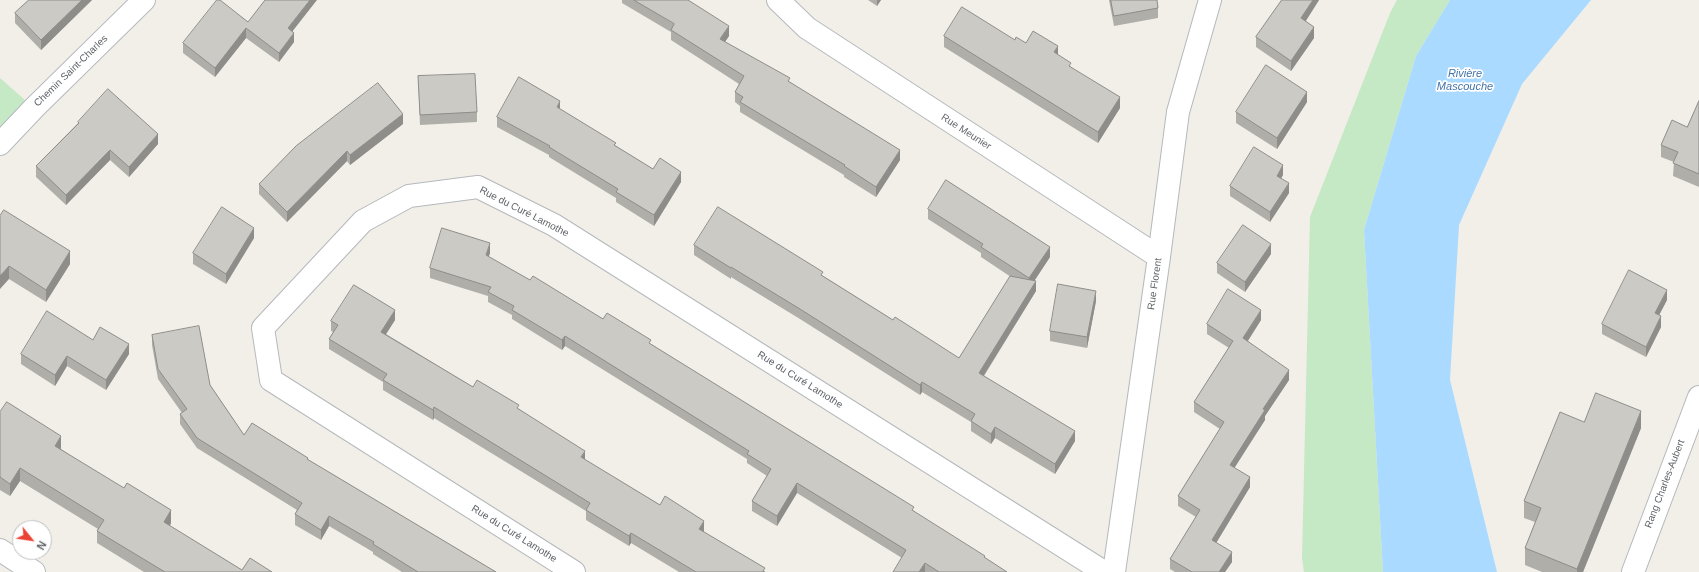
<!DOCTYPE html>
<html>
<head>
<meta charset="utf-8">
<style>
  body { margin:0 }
  #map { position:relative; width:1699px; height:572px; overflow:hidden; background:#f1efe8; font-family:Arial,sans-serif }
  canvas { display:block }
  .north { position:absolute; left:12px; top:520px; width:40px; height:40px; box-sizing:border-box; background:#fff; border:1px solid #bfc1c3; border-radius:50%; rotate:120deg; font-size:11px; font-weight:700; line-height:16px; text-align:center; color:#5f6368 }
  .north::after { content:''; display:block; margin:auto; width:14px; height:18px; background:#ea4335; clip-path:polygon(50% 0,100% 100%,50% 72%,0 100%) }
</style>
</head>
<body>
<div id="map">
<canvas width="1699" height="572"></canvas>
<div class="north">N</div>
</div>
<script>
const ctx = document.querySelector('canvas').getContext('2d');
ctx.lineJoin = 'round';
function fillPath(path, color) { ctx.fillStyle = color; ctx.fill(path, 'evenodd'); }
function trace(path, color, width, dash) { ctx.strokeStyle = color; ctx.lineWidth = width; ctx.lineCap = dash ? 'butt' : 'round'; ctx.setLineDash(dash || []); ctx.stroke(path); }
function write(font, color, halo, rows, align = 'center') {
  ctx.font = font + ' Arial,sans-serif'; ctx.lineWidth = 3.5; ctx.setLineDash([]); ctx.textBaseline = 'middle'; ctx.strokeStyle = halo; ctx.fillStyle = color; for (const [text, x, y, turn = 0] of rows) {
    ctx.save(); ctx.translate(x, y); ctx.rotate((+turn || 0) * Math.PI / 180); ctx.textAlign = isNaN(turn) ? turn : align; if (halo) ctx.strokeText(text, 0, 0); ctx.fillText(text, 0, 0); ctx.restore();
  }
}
const green = new Path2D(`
  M1397,0H1450L1416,56L1364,230L1383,572H1304L1302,558L1310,217L1390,13Z
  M0,78L34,108L0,144Z`);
const water = new Path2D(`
  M1450,0H1591L1522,84L1459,225L1450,380L1497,572H1383L1364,230L1416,56Z`);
const minor = new Path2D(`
  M778,0L807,28L1159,257
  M0,550L34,572
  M574,572L271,380L263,328L363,221L409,196L478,187L554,225L1104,572
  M1114,572L1159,257L1178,112L1210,0`);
const tertiary = new Path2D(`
  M1633,572L1699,397`);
const secondary = new Path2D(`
  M0,144L34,108L144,0`);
const wall = new Path2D(`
  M29,0H92L41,50L15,23V13Z
  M622,0H688L729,36L725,42L790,82L900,160L876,197L844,177V175L740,112V106L735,102V92L739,84L671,40V32L622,3Z
  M868,0H881L877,6Z
  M1109,0H1157L1158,8V18L1114,26Z
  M1282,0H1319L1306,21L1314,38L1291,71L1256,47V37Z
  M248,22L293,31L294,42L279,62L246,38L215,77L183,53V43Z
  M944,36L1015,40L1026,43L1058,55L1071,67L1120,108L1098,143L944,47Z
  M418,76L477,112V122L420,125Z
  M1699,101V187L1673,176L1674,162L1661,157V145L1687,127Z
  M1307,102L1277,149L1236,123V112Z
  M560,109L616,146L653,169L681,182L654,226L616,202V198L549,157V155L497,127V117Z
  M78,122L158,144L129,177L110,160L66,205L36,177V166L78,123Z
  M403,124L350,165L347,161L287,222L259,194V184Z
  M1283,175L1281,178L1289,193L1270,222L1230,196V186Z
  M928,209L1050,257L1034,281L1036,291L984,376L1075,441L1055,474L995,438L991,444L971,431V422L922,392L920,395L800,319L731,277V279L694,255V245L823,276L893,320L959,358L1011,277L981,257V253L928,219Z
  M0,216L70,264L46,302L9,279Z
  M254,238L226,284L193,264V253Z
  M490,253L488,257L530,280L651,344L1007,572H893L902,558L797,493L777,526L752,511V501L767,476L747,463V459L565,346L562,350L512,319V315L488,302V296L430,278V268Z
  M1271,254L1245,292L1217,273V263Z
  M1667,300L1659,315L1661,327L1646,357L1602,334V324Z
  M1096,301L1087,348L1050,341V331Z
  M395,320L386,334L473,387L519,409L585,460L704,531V532L765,572H679L631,543L629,546L586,520V511L434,418L433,420L383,390V382L329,349V339L333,332L331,331V321Z
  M1261,320L1248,341L1289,380L1265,416V420L1234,467L1250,487L1216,542L1232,562L1225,572H1175L1170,569V559L1196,517L1178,506V496L1220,429L1194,412V402L1229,348L1207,334V324Z
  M152,335L210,385L244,435L308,460L496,572H402L373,554V552L329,526L321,540L295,525V514L297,510L197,448L180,424V414L182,413L158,379L152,345Z
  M93,340L129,354L106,390L67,366L55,386L21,364V354Z
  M0,412L61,448V449L171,523L170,526L242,570L272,572H144L97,543V531L98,529L20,481L10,496L0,490Z
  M1584,422L1641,428L1583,572H1542L1525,565V548L1535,522L1524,518V501Z`);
const shadedWall = new Path2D(`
  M82,0H92L41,50V40Z
  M310,0H317L288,37V28Z
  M877,0H881L877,6Z
  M1313,0H1319L1301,28V18Z
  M729,26V36L720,49V39Z
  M1314,27V38L1291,71V61Z
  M246,28V38L215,77V68Z
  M294,33V42L279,62V53Z
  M1058,46V56L1054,52Z
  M1307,92V102L1277,149V138Z
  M1120,97V108L1098,143V132Z
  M560,101V111L557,107Z
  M403,114V124L350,165V155Z
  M158,134V144L129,177V167Z
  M110,150V160L66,205V195Z
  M900,150V160L876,197V187Z
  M347,151V161L287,222V212Z
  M1283,165V175L1277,186V176Z
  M681,172V182L654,226V215Z
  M1289,183V193L1270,222V212Z
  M254,228V238L226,284V274Z
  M490,243V253L486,265V255Z
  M1271,244V254L1245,292V282Z
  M1050,247V257L1029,289V278Z
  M70,251V264L46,302V290Z
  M9,266V279L0,289V276Z
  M1036,281V291L979,383V373Z
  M1667,290V300L1655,323V313Z
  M1096,291V301L1087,348V337Z
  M395,310V320L381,342V332Z
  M1261,310V320L1243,348V338Z
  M1661,316V327L1646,357V347Z
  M565,336V346L562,350V340Z
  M129,344V354L106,390V380Z
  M67,356V366L55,386V375Z
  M1289,370V380L1265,416V420L1230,475V465L1263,409Z
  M922,382V392L920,395V385Z
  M434,407V418L433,420V410Z
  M1641,411V428L1583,572H1577V569Z
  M995,427V438L991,444V434Z
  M1075,431V441L1055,474V464Z
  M61,436V448L55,458V446Z
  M585,451V461L581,457Z
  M20,468V481L10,496V484Z
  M1250,477V487L1212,550V540Z
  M797,483V493L777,526V516Z
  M171,510V523L164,535V522Z
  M329,516V526L321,540V530Z
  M704,521V531L699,539V529Z
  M631,533V543L629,546V536Z
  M1232,552V562L1225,572H1219Z
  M925,563V572H919Z`);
const building = new Path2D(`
  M29,0H82L41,40L15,13Z
  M217,0H220L248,22L265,0H310L288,28L294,33L279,53L246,28L215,68L183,43Z
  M634,0H688L729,26L720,39L790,78L788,81L900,150L876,187L844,166L845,165L740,102L743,97L735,92L744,76L671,30L674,24Z
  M1111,0H1157L1158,8L1114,16Z
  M1282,0H1313L1301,18L1314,27L1291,61L1256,37Z
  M962,7L1015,40L1016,37L1026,43L1033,31L1058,46L1054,52L1071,63L1069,66L1120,97L1098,132L944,36Z
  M1266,65L1307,92L1277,138L1236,112Z
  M475,74L477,112L420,115L418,76Z
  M519,77L560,101L557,107L616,143L614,145L653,169L660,158L681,172L654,215L616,192L618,189L549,147L550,146L497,117Z
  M378,83L403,114L350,155L347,151L287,212L259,184L296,146Z
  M108,89L158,134L129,167L110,150L66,195L36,166L79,123L78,122Z
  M1699,101V174L1673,163L1678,152L1661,145L1672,120L1687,127Z
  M1254,147L1283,165L1277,176L1289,183L1270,212L1230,186Z
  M946,180L1050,247L1029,278L981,247L983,244L928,209Z
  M222,207L254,228L226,274L193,253Z
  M718,207L823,272L821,275L893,320L895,317L959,358L1010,276L1036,281L979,373L1075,431L1055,464L995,427L991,434L971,421L975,414L922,382L920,385L800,309L731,267V268L694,245Z
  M4,210L70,251L46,290L9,266L0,276V216Z
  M1243,225L1271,244L1245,282L1217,263Z
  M442,228L490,243L486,255L530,280L533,276L603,319L607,313L651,340L649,343L914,507L912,510L985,556L984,557L1007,572H939L925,563L919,572H893L906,550L797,483L777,516L752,501L771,469L747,454L749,451L565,336L562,340L512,310L514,306L488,292L491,287L430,268Z
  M1629,270L1667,290L1655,313L1661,316L1646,347L1602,324Z
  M1058,284L1096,291L1087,337L1050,331Z
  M354,285L395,310L381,332L473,387L477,380L519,405L517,408L585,451L581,457L660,505L665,496L704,521L699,529L765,568L763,571L765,572H696L631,533L629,536L586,510L590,503L434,407L433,410L383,380L387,374L329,339L338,325L331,321Z
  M1228,289L1261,310L1243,338L1289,370L1263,409L1265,410L1230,465L1250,477L1212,540L1232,552L1219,572H1192L1170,559L1200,510L1178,496L1224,422L1194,402L1233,341L1207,324Z
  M47,311L93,340L100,327L129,344L106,380L67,356L55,375L21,354Z
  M199,326L210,385L244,435L252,423L308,458L307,459L496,572H418L373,544L374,542L329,516L321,530L295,514L302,503L197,438L180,414L187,409L158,369L152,335Z
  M1596,393L1641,411L1577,569L1525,548L1541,508L1524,501L1560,412L1584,422Z
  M7,402L61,436L55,446L124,488L127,483L171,510L164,522L242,570L250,558L272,572H165L97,531L104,520L20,468L10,484L0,477V412Z`);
const streetNames = [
  ["Chemin Saint-Charles",71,71,-44],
  ["Rue Meunier",966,132,33],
  ["Rue du Curé Lamothe",524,212,27],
  ["Rue Florent",1155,284,-82],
  ["Rue du Curé Lamothe",800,380,32],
  ["Rang Charles-Aubert",1665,484,-69],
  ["Rue du Curé Lamothe",514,534,32]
];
const waterNames = [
  ["Rivière",1465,74],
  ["Mascouche",1465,87]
];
fillPath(green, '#c5e8c5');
fillPath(water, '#aadaff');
trace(minor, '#b5b8bc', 24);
trace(tertiary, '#b5b8bc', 24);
trace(secondary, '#b6babf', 24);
trace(minor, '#fff', 22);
trace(tertiary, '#fff', 22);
trace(secondary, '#fff', 22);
fillPath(wall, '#afaea9');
fillPath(shadedWall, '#8f8d8a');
fillPath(building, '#cccac5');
trace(building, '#8f8d8a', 1);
write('10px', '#5f6368', '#fff', streetNames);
write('italic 11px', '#4174aa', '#fff', waterNames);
</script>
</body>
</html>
